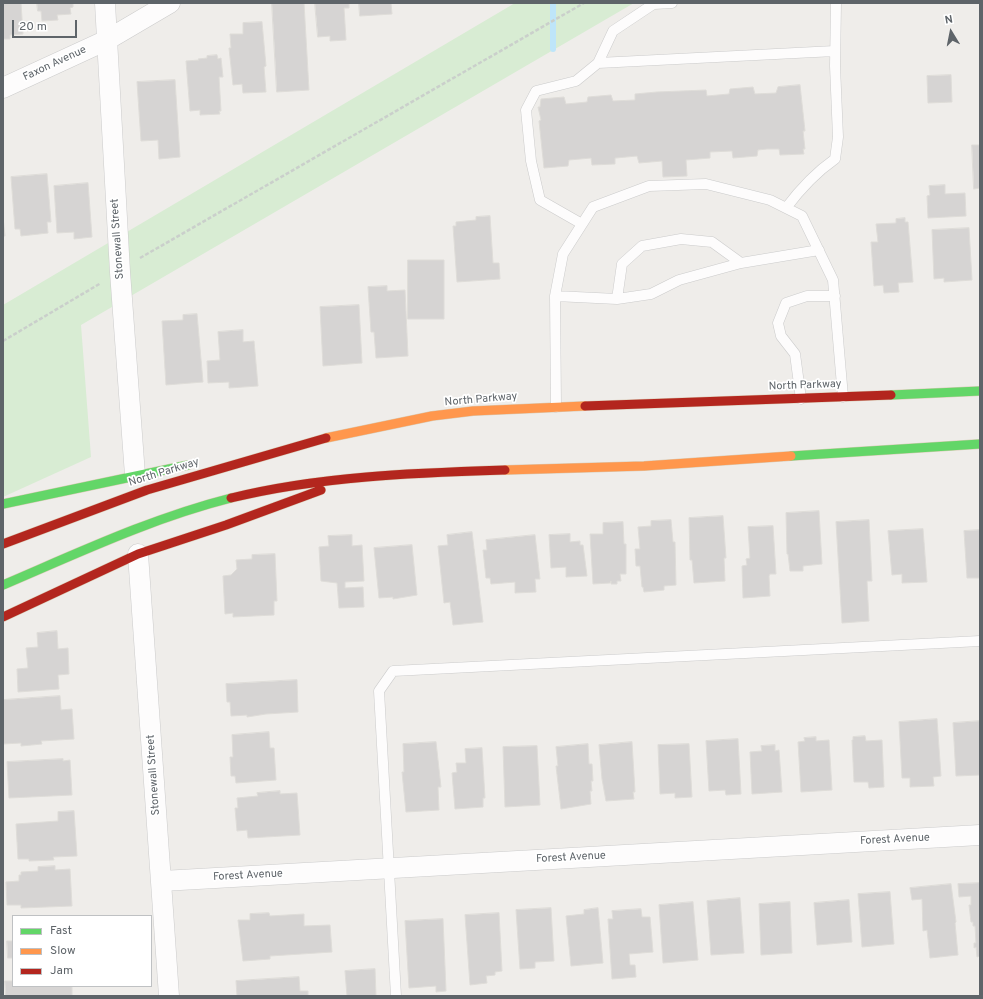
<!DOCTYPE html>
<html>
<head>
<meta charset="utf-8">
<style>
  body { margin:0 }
  #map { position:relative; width:983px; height:999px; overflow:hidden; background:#efedea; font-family:Overpass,sans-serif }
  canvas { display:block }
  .frame { position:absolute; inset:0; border:4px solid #5e6469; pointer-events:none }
  .legend { position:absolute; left:12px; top:915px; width:140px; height:72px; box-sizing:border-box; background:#fff; border:1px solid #bfc1c3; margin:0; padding:5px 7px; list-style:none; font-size:12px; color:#5e6469 }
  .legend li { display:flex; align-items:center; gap:8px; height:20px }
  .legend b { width:20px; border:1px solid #bfc1c3 }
  .north { position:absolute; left:931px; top:12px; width:40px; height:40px; -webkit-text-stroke:3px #fff; paint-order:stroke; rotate:350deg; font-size:11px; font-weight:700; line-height:16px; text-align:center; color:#5e6469 }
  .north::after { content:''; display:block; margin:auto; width:14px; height:18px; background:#5e6469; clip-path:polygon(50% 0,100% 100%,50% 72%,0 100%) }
  .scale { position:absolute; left:12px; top:20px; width:65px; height:18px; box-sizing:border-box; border:2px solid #5e6469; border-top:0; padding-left:5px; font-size:12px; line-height:14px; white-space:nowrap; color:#5e6469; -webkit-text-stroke:3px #fff; paint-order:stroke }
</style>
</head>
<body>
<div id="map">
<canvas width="983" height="999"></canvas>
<div class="frame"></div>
<ul class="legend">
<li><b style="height:5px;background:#63d668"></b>Fast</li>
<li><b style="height:5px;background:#ff974d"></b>Slow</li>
<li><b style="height:5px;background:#b3261e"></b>Jam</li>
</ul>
<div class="north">N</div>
<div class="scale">20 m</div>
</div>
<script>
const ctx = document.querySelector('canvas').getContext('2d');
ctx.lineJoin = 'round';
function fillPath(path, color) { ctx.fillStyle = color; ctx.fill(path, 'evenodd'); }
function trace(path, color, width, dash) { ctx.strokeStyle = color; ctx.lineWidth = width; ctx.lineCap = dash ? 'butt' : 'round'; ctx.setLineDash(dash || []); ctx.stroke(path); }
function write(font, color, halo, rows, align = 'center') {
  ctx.font = font + ' Overpass,sans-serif'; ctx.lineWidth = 3.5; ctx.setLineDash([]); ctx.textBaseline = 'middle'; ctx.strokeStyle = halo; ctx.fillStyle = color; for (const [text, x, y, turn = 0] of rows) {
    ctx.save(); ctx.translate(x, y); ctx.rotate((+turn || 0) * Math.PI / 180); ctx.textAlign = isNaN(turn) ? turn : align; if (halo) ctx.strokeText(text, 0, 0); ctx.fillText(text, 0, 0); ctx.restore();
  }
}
const green = new Path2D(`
  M515,3H634L81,325L91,457L3,497V305Z`);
const stream = new Path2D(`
  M553,49V3`);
const building = new Path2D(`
  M3,3H21L23,34L10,35V39H3Z
  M37,3H73V7L70,8L71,14L57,15L58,20L42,21L41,11H38Z
  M272,3H304L309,90L277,92Z
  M315,3H349V8H344L346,40L330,41V36L318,37Z
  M359,3H391L392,14L360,16Z
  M262,22L266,66L264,67L266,92L243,93L242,84L233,85L229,48H231L230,34H243V23Z
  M217,55L218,59L221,58L223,77H219L221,111H219L220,114L200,115V110L190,111L186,61L199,60L198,59L207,58V56Z
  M951,75L952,102L928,103L927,76Z
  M175,80L180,157L159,159L158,140L141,141L137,82Z
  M800,85L805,131H803L805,149H803L804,154L780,155L779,149H767L758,150L757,156L733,158L732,151L710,152V158L686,160L687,176L663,177L662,161L639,163L637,156L616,158H615V164L592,165L591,158L569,160L568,166L544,168L539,121L541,120L538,107H540L541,99L564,97L566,104L577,103L587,102L588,97L611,95L613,101L635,100V94L657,92L706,90L707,96L729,94L730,89L753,87L755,94L776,93L778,87Z
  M972,145H980V188L974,189Z
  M47,174L51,222H47L48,233L21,236L20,229H15L11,177Z
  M88,183L92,237L74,239V232L57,233L54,186Z
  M945,185V194L965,193L966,216L928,218L927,196L930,195L929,186Z
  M490,216L493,263H499L500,279L457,282L453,226H456V222L476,220V217Z
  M3,217L5,236H3Z
  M905,218V222H908L913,282L898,283L899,292L884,293L883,285L874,286L871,242H878L876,224L896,223V219Z
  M969,228L972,280L944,282V278L934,279L932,230Z
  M408,260H444V319H408Z
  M387,286V291L405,290L408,356L376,358L374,332H371L368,287Z
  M359,305L362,363L323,366L320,307Z
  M197,314L203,382L166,385L162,321L183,320V315Z
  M243,330V342L254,341L258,386L229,388V382L208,383L207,361L220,360L218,332Z
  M819,511L822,564L803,566V571H790L788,554H787L786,513Z
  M723,516L726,558H724L725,581L694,583L692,560H690L689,518Z
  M671,520L673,542H675L676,585L664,586V590L644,592L643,587H642L640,566H636L635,549H640L638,527L651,526V521Z
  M869,520L872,581H867L869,621L842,623L836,522Z
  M623,522L624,544H626V574H620L621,581H617V584H611V581L610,583L593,584L590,534H603V523Z
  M773,526L776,574H770L769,576L770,596L743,598L742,566L747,565L746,559L750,558L748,527Z
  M923,529L927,582L902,583V574L892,575L888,531Z
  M980,530V578H967L964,531Z
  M472,532L483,622L453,625L450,602L444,603L438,546L448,545L447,535Z
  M570,534V542L580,541V545H583L587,576L566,577V567L551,568L549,535Z
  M352,535V546L362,545L364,581L345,582V588L363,587L364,607L339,608L337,583L321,581L319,547L329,546L328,536Z
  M535,535L540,579H535L536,592L515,593V582L491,584L490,578H486L483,550H487L486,540Z
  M412,545L417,595L393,599V597L379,598L374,548Z
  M275,554L277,601H274V615L233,617V613L225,614L223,576L231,575L237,569L236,560L252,559V555Z
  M57,631L58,649L68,648L69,674L58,675L59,689L18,692L17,669L28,668L26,648L38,647L37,633Z
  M297,680L298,712L266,714L247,717V715L231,716L230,702H227L226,684Z
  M60,696L61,710L72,709L74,739L41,741L42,744L21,746V743L3,744V700Z
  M937,719L941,776L933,777L934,786L910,787V778H902L899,722Z
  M980,721V775L956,776L953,723Z
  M269,732L270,748H274L276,780L236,783L235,776H231L230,757H233L232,735Z
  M865,736L866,741L882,740L884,787L869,788L868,782H854L852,740H853V737Z
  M816,737V741L829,740L832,790L801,792L798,742L805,741L804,738Z
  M738,739L741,794L726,795L725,790L709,791L706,741Z
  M436,742L441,787H438L439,810L406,812L402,772H404L403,744Z
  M632,742L635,792H633L634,799L606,801L602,779L599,745Z
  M588,744L589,764H592L593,781H591L592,791H590L591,804L561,809L556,766H558L556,747Z
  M689,744L692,797L675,798V793L660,794L658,745Z
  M775,745V751L779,750L782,792L752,794L750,752L762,751L761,746Z
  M537,746L540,805L505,807L503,747Z
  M482,748L485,798H483V807L455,809L452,773L457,772L456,763H466L465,749Z
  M63,759V761L70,760L72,795L9,798L7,762Z
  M280,791V794L297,793L300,835L248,838L247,830L237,831L235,808H238L237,798L258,796L257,793Z
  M74,811L77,856L53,857L54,860L29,861V859H18L16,824L58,821V812Z
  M55,866V870L70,869L72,906L21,908V905H7L6,882L19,881V875H21V872L38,871V867Z
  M980,883V956L977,957L976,947L974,948V943H976L975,926H973V922H971L969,905H971V896L959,897L958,884Z
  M951,884L956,922L955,923L958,955L930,958L927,930L923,931L922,899L912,900L910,888Z
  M890,892L894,944L862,947L858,894Z
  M740,898L744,953L711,955L707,901Z
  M849,900L852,942L817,945L814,903Z
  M693,902L698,960L663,963L659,905Z
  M790,902L792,953L761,955L759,904Z
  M551,908L554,961L535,962V968L520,969L516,910Z
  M598,908L603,963L571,966L566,916L584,914V910Z
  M641,909L642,917H650L653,952L629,954L630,965H635L636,977L612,979L608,919H613L612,911Z
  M269,913L270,916L304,914V926L330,925L332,952L270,956V959L243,961L238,920H250V914Z
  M499,913L502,971L495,972V975L486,976L487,983L470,985L465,915Z
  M443,919L446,991L436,992V986L409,988L405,921Z
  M7,941H13V958H8Z
  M375,969L376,996H347L345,971Z
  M299,977L300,991H308V996H237L236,981Z
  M5,981H13V986H72V996H6Z`);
const path = new Path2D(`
  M140,258L584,3
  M3,341L101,283`);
const lane = new Path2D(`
  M654,4L672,3
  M598,63L835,51
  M786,208C801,188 815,173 835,159L838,137L835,66L836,3
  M582,224L540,200L531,161L526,110L536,91L576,81L598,63L613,31L655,3
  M741,263L712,242L681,239L642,246L622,264L617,299L651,294L679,280L741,263L819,250
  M555,296L617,299
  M801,399L795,354L781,336L778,323L786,303L807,296H835
  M556,407L555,296L563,254L593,207L649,186L706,184L770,200L802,216L833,280L843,397
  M396,996L379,691L393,671L980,641`);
const street = new Path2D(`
  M105,3L120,272L135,475
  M3,88L107,40L170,3
  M138,554L169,996
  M162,881L980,835`);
const fast = new Path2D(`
  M891,395L980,391
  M791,456L980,444
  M3,504L188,465
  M3,585C78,553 152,518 231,498`);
const slow = new Path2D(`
  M326,438L432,416L473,411L585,406
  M505,470L644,466L791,456`);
const jam = new Path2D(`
  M585,406L891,395
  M231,498C320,476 413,473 505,470
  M3,544L147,490L326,438
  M3,617L138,554L226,525L321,490`);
const streetNames = [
  ["Faxon Avenue",55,64,-25],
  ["Stonewall Street",118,239,-94],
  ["North Parkway",805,386,-2],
  ["North Parkway",481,400,-5],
  ["North Parkway",164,473,-17],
  ["Stonewall Street",154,775,-94],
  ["Forest Avenue",895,840,-3],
  ["Forest Avenue",571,858,-3],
  ["Forest Avenue",248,876,-3]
];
fillPath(green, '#d8ecd3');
trace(stream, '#bee5f9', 6);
fillPath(building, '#d6d4d3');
trace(building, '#dedcd8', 1);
trace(lane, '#cbcbcb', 11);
trace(street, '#cbcbcb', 21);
trace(fast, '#d9cbb5', 10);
trace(slow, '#d9cbb5', 10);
trace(jam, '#d9cbb5', 10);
trace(path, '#cacfcb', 2.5, [4, 2]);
trace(lane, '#fdfcfc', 10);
trace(street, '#fdfcfc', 20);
trace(fast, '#63d668', 9);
trace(slow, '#ff974d', 9);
trace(jam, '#b3261e', 9);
write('11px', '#5e6469', '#fff', streetNames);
</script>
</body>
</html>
